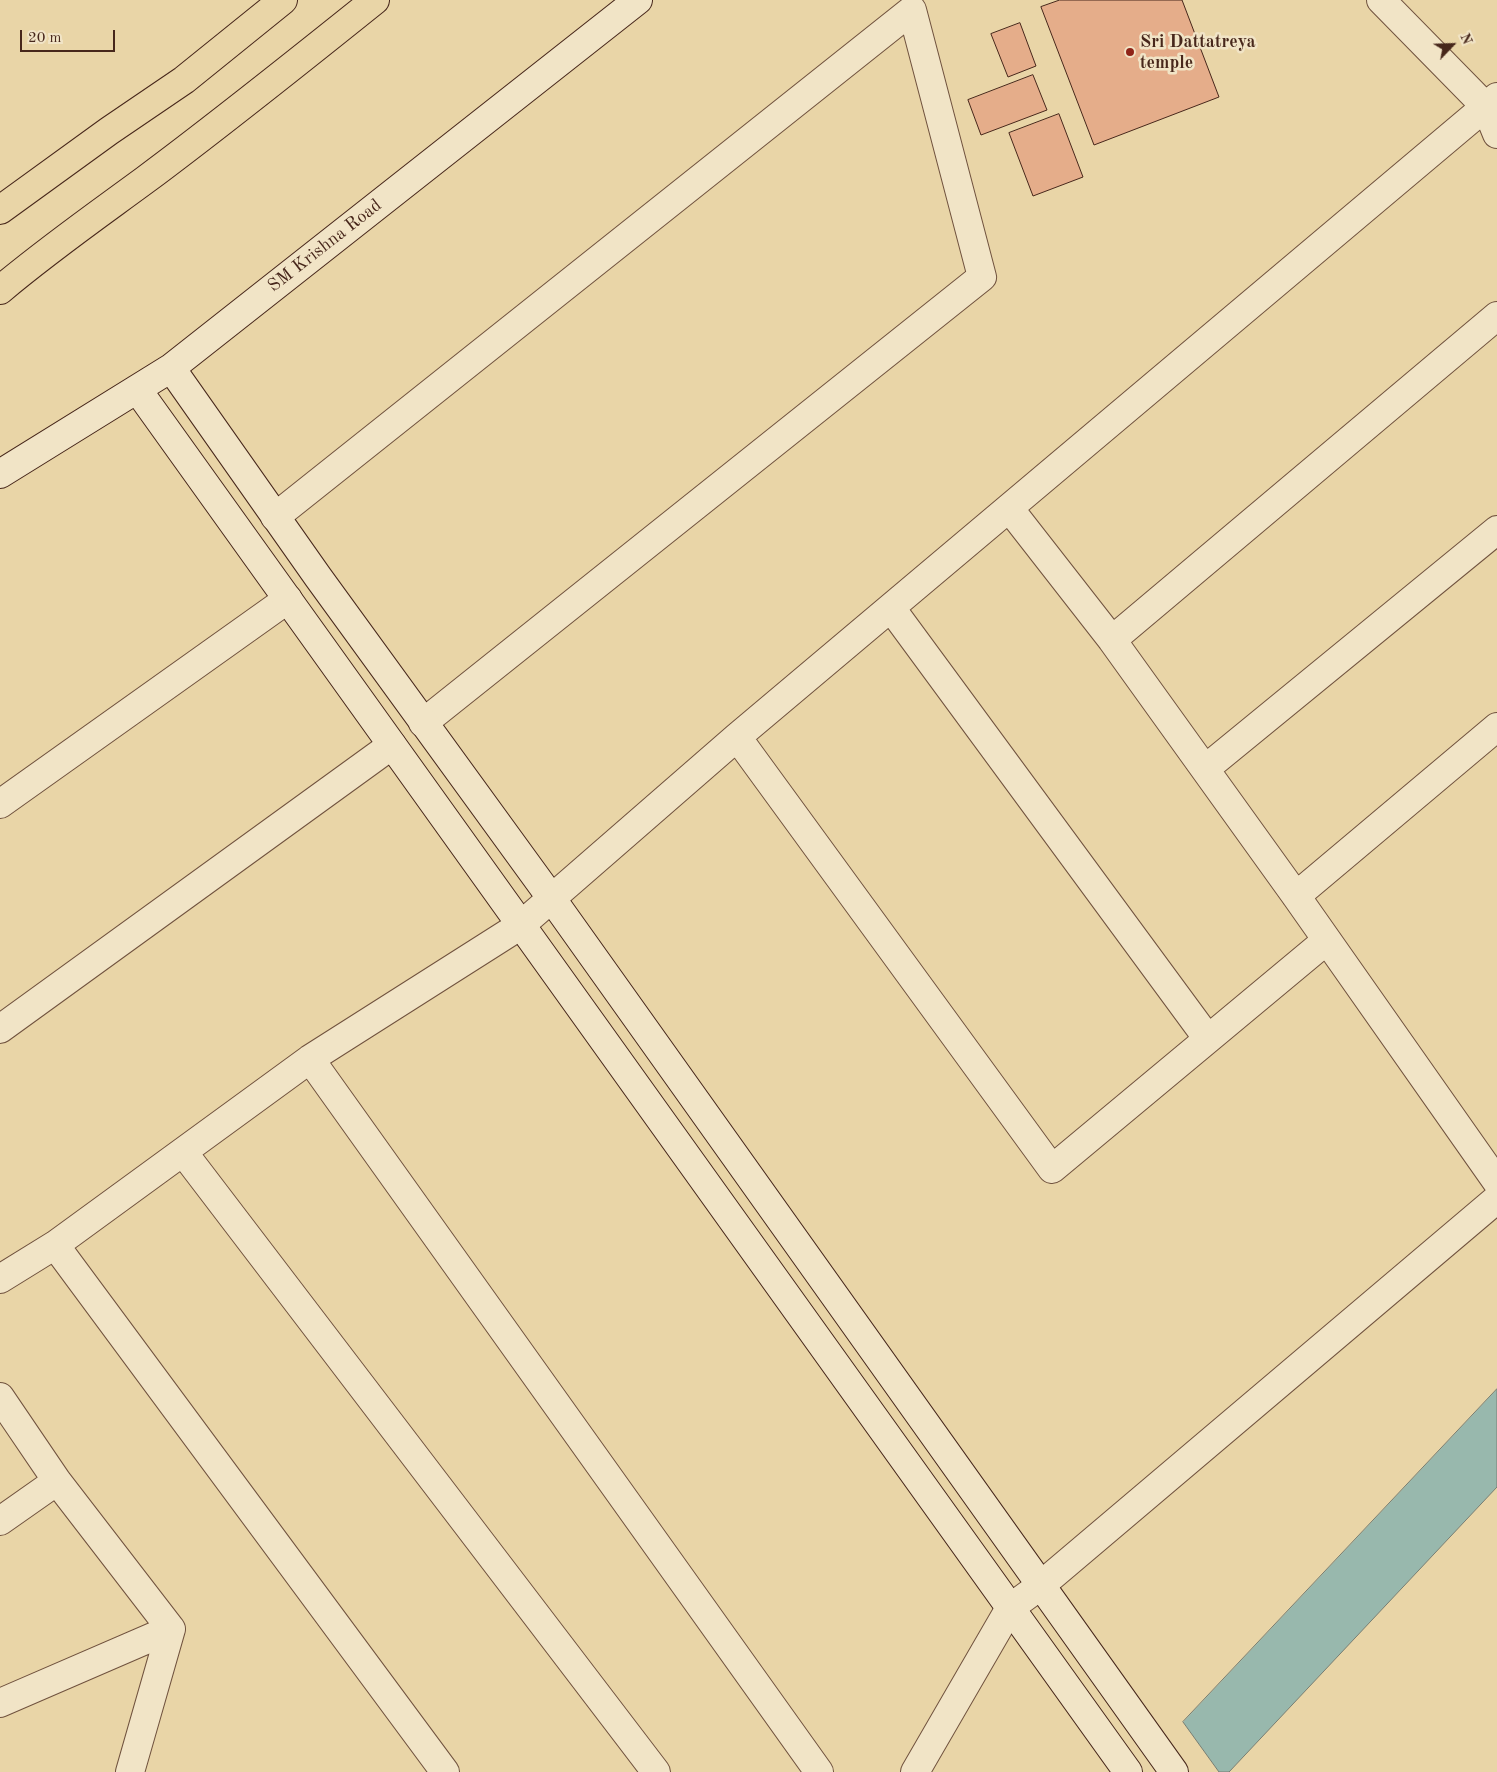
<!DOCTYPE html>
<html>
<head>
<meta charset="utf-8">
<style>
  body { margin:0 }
  #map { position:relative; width:1497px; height:1772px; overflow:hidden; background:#e9d5a7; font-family:"Old Standard TT",serif }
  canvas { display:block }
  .north { position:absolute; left:1427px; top:20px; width:50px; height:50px; -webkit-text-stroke:4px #f1e4c6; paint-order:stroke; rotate:66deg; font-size:14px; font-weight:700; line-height:20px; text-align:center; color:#47271b }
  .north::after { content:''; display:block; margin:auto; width:18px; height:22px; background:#47271b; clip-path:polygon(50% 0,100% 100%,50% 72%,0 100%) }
  .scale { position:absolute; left:20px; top:30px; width:95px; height:22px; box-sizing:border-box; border:2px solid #47271b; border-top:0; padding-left:6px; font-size:15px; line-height:18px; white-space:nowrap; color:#47271b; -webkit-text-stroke:4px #f1e4c6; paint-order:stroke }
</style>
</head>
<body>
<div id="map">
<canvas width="1497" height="1772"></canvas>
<div class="north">N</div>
<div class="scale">20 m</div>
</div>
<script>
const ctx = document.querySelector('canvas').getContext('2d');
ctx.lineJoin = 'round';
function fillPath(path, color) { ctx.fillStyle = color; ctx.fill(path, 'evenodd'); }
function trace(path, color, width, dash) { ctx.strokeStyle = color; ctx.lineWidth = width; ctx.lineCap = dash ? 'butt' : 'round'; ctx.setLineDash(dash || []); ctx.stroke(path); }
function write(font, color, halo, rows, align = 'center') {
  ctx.font = font + ' "Old Standard TT",serif'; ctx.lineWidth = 5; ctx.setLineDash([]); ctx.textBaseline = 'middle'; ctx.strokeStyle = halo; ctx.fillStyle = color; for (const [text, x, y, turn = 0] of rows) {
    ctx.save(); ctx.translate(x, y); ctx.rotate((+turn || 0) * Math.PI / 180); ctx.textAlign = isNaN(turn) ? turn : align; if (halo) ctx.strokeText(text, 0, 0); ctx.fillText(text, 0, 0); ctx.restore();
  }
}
const water = new Path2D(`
  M1497,1389V1487L1229,1772H1219L1183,1722Z`);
const building = new Path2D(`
  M1060,0H1182L1219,97L1094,145L1041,7Z
  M1020,23L1036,66L1008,77L991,34Z
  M1033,75L1047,110L981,135L968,100Z
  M1059,114L1083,177L1033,196L1009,133Z`);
const street = new Path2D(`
  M1381,0L1486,107L1497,134
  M1009,508L1112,640L1296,896L1497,1182
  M275,517L912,10L982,277L423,723
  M891,608L1208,1039
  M1112,640L1497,316
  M737,737L1052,1169L1327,940
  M1205,769L1497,530
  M0,804L288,599
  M1296,896L1497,727
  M0,1029L392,745
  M310,1059L819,1772
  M183,1152L656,1772
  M55,1245L445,1772
  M0,1279L55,1245L310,1059L521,925L737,737L1497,97
  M0,1397L57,1481L171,1629
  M0,1521L57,1481
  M0,1703L171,1629
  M130,1772L171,1629
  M915,1772L1010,1608L1040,1586L1497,1199`);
const secondary = new Path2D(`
  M171,368L318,577L552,899L1174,1772
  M137,389L1128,1772
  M0,474L171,368L638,0`);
const highway = new Path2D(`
  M0,210L109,131L184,80L283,0
  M0,290C46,251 96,216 145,180C223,122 299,61 375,0`);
const markers = [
  [1130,52,5,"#8f2418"]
];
const poiNames = [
  ["Sri Dattatreya",1140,42],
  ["temple",1140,63]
];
const streetNames = [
  ["SM Krishna Road",325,246,-38]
];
fillPath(water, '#98b8ad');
trace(water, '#787e73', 1);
fillPath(building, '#e5ad8a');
trace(building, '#47271b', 1);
trace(street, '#70523e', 30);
trace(secondary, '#47271b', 30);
trace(highway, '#47271b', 30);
trace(street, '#f1e4c6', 28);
trace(secondary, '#f1e4c6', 28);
trace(highway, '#e9d5a7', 28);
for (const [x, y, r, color] of markers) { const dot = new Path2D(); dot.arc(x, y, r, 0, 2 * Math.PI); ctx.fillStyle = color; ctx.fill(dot); trace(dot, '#f1e4c6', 2); }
write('bold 18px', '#47271b', '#f1e4c6', poiNames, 'left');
write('18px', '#47271b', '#f1e4c6', streetNames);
</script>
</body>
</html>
